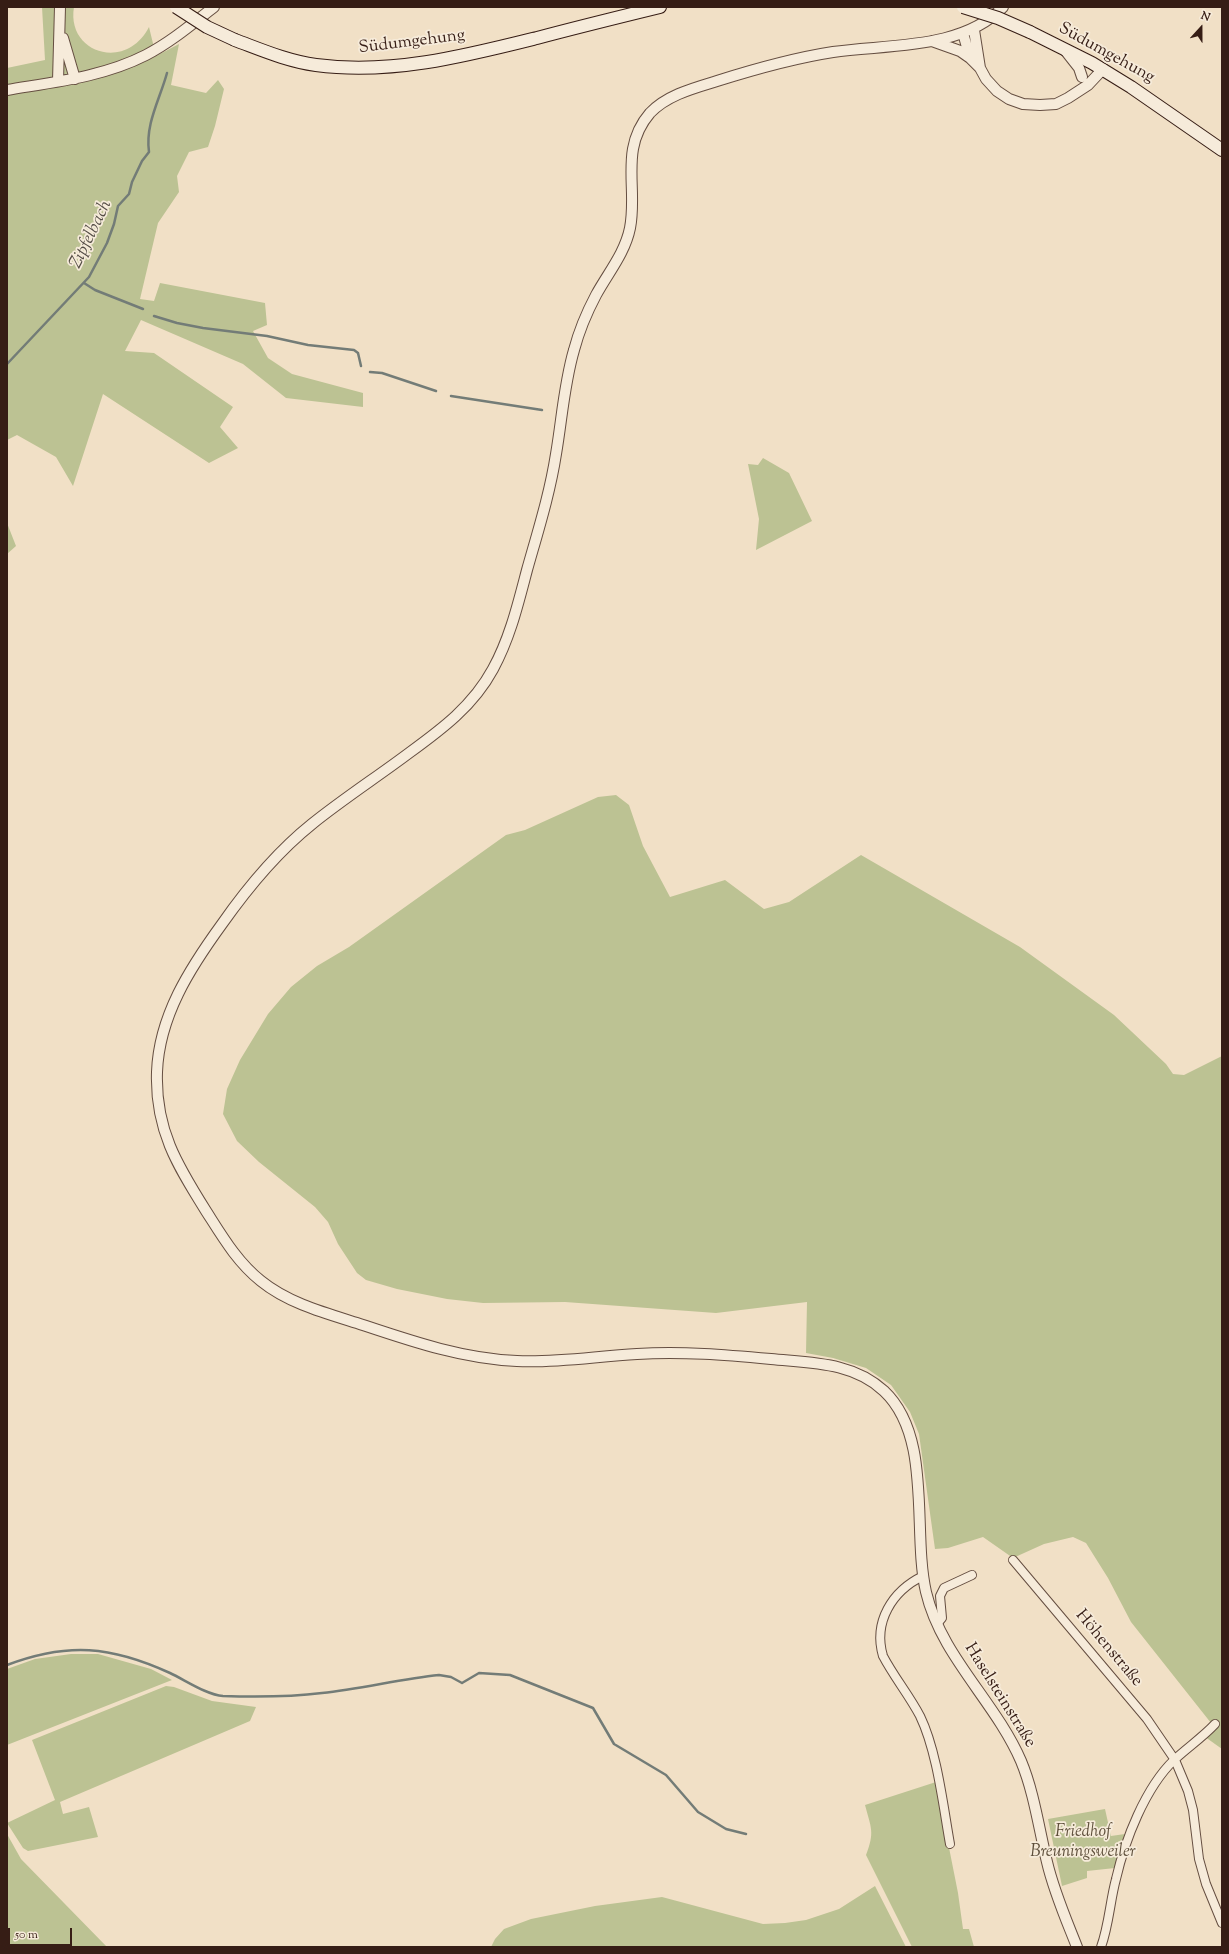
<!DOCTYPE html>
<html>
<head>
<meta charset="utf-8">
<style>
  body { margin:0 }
  #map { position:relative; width:1229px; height:1954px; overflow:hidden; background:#f1e0c6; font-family:"Sorts Mill Goudy",serif }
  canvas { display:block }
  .frame { position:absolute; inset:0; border:8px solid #361d15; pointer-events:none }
  .north { position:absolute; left:1181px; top:8px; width:40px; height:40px; -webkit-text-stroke:3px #f6ebda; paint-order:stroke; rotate:21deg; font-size:11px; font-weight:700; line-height:16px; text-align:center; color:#361d15 }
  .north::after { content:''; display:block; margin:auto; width:14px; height:18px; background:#361d15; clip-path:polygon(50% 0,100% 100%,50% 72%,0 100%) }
  .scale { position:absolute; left:8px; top:1928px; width:64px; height:18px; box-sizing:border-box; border:2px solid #361d15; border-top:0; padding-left:5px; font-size:12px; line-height:14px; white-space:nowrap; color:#361d15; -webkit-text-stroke:3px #f6ebda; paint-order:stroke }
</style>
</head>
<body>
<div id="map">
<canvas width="1229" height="1954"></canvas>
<div class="frame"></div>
<div class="north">N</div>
<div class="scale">50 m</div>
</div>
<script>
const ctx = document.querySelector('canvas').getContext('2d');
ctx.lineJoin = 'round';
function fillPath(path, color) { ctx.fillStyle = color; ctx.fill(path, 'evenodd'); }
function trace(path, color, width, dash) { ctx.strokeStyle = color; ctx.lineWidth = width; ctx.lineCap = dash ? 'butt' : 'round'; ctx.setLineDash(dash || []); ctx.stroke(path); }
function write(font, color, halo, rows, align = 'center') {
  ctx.font = font + ' "Sorts Mill Goudy",serif'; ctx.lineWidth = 3.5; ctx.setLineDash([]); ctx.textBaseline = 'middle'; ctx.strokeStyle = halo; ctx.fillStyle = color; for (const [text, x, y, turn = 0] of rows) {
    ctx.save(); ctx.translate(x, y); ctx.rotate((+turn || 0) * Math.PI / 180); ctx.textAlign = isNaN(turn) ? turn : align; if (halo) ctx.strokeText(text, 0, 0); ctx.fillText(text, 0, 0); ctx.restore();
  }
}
const green = new Path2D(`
  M42,7H74C66,53 126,72 149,27L156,56L179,44L171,85L206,93L218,80L224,89L215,126L208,147L189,152L177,176L179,192L158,223L140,299L154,301L160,283L265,303L267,325L253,331L268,358L292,374L363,393V407L286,398L243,364L141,320L125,351L154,353L233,407L220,427L238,448L209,463L103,394L73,486L56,457L17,435L7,440V68L45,60Z
  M763,458L789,473L812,521L756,550L759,519L748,464L758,465Z
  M7,523L16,546L7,554Z
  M616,795L629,805L643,846L670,897L725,880L764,909L789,902L861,855L1020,947L1114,1015L1166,1064L1173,1074L1184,1075L1222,1056V1749L1201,1734L1211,1723L1131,1622L1108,1578L1086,1543L1073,1537L1044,1544L1013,1558L983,1537L948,1548L935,1549L919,1434L910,1412L891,1385L866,1368L833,1358L806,1353L807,1302L716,1313L565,1302L483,1303L447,1299L397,1289L366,1280L357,1273L338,1244L328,1222L315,1207L259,1162L237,1141L223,1114L227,1089L240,1060L268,1014L291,987L317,966L349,947L506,835L525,830L598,797Z
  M71,1654H98L151,1669L172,1680L7,1745V1669L35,1659Z
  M166,1686L174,1687L212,1701L256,1707L250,1721L60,1802L63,1814L89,1807L98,1837L28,1851L23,1848L7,1823L55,1800L32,1740Z
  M936,1782L958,1893L963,1929H969L974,1947H912L866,1855C875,1832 871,1828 865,1805Z
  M1105,1809L1111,1836L1125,1834L1115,1868L1087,1871V1878L1062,1886L1048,1819Z
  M7,1834L21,1859L107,1947H7Z
  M875,1886L906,1947H491L495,1939L504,1929L531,1919L595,1906L662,1897L763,1924L785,1923L806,1920L839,1909Z`);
const stream = new Path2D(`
  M84,283L95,290L143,309
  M154,316L177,323L203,328L267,336L308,345L354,350L358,353L361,366
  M7,364L89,277L107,243L114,224L118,206L129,194L132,182L142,161L149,152C145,124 160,99 167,73
  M370,372L382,373L436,391
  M451,396L542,410
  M7,1665C68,1642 111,1646 170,1673C185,1680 207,1695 223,1696C255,1697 290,1697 322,1693C361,1689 400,1679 439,1675L451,1677L462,1683L479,1673L510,1675L593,1708L614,1744L666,1775L698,1812L726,1829L746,1834`);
const minor = new Path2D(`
  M1013,1560L1147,1719L1175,1760L1188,1791L1193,1810L1199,1859L1206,1884L1222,1923
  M923,1576C892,1591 873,1622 883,1656C894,1677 909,1695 920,1716C937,1751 943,1805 950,1844
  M937,1624L942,1618L940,1596L944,1588L972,1575
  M1101,1947C1109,1925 1110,1901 1116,1879C1125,1840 1145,1788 1174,1760C1188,1747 1203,1737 1215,1724`);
const tertiary = new Path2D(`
  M1003,7C962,50 888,44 833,52C794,58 755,69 717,81C694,88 667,95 650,113C619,149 638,188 630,228C625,253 608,273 596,295C587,312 579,331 574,350C564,384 562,419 556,454C550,493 538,531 527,570C518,604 510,638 493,669C473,706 442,729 409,753C377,777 343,799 312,824C277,852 248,887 222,924C190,968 159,1016 157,1072C155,1129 177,1165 206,1211C222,1236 237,1262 261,1281C288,1303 325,1313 357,1323C408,1340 462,1359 517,1361C557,1363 597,1356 637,1354C681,1351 727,1355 771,1359C811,1363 853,1362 884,1391C933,1437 912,1531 926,1592C941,1656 995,1701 1021,1761C1034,1792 1039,1829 1047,1862C1054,1892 1066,1919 1077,1947
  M974,30L980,68
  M963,33L970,58L980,68L986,79L997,91L1009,99L1023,104L1040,105L1056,104L1068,98L1088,85L1103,69
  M63,38L75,79
  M932,41L960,51L970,58
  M1064,49L1079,68L1082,77
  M58,81L60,7
  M7,90C54,82 103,77 146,55C171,42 192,24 214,7`);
const secondary = new Path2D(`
  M1030,32L1092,63L1131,87L1222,150
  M235,40C262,50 287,61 316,65C391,75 465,56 537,38C578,27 619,17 660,7`);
const secondaryBridge = new Path2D(`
  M176,7L207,27L235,40
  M963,7L998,18L1030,32`);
const streetNames = [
  ["Südumgehung",412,43,-7],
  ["Südumgehung",1106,54,29],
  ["Höhenstraße",1108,1649,50],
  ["Haselsteinstraße",999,1696,58]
];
const parkNames = [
  ["Friedhof",1083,1833],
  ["Breuningsweiler",1083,1853]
];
const waterNames = [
  ["Zipfelbach",92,235,-64]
];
fillPath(green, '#bcc293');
trace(stream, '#737c77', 2.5);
trace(minor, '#654e41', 10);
trace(tertiary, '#654e41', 12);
trace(secondary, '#361d15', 14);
trace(minor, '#f6ebda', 8);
trace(tertiary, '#f6ebda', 10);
trace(secondary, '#f6ebda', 12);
trace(secondaryBridge, '#361d15', 14, []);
trace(secondaryBridge, '#f6ebda', 12);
write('17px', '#361d15', '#f6ebda', streetNames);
write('italic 17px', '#5e4f3b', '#f6ebda', parkNames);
write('italic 18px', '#544d46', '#f6ebda', waterNames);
</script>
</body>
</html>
